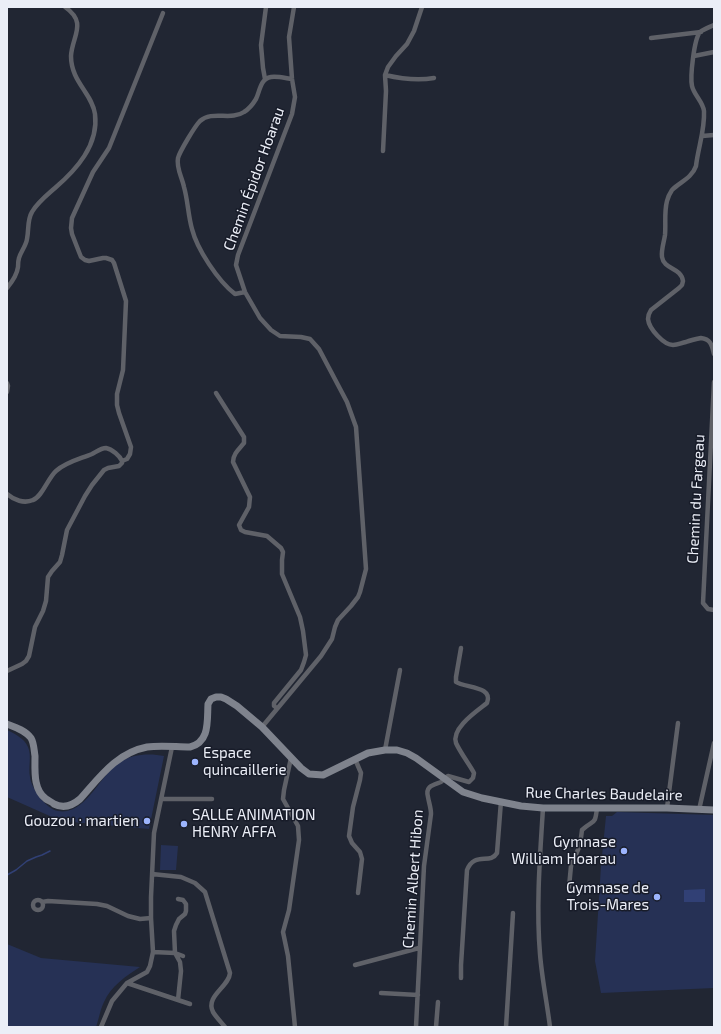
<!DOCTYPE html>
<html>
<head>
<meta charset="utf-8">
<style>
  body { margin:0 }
  #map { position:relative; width:721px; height:1034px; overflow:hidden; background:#212633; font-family:"Exo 2",sans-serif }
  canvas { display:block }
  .frame { position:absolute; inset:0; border:8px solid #ebeef7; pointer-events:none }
</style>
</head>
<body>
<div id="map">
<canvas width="721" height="1034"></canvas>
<div class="frame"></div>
</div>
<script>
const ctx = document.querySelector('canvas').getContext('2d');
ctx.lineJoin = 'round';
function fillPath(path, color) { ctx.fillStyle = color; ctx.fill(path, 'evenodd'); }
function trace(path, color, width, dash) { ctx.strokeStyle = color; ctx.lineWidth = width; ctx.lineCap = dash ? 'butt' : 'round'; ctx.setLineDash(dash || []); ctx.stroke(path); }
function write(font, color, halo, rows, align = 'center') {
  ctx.font = font + ' "Exo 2",sans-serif'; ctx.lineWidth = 3; ctx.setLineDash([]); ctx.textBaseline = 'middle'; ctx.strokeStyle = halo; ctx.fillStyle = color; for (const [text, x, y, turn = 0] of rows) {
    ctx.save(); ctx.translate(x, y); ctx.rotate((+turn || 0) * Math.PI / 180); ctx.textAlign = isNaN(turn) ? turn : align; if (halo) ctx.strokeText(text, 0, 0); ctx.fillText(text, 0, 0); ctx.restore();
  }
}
const green = new Path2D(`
  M7,730C15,734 24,738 28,747C32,756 28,767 30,777C31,788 46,809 58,811C86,816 100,774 120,762C132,754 150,753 164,756L149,829L61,821L7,797Z
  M617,812L714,815V988L601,993L595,961L601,866L606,816H612Z
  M161,845L178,846L176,870H160Z
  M7,944L41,958L140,967C126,976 111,986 104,1002C100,1010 99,1019 96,1027H7Z`);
const water = new Path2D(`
  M705,889V902H684V890Z`);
const stream = new Path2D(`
  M7,875L16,870L27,861L36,857L42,855L50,851`);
const minor = new Path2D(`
  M714,25C710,27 704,29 700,32C694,39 690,77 692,86C694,95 703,102 704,111C705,130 698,148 696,166C692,178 680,182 672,190C670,193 668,197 667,201C664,212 666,224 665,235C664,242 661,250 662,257C664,270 681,267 683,281L682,285L679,288L651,310C649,313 648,315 648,319C649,329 664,345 673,345C678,345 681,343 686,342C691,340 696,339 701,338C711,339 712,346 714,354
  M651,38L701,32
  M694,56L714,52
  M385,75C402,79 417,81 434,78
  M265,79L263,68L261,45L266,7
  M702,136L714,135
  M383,151L386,91L385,75L388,67L396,56L407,44L414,31L422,7
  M7,288C12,282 17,275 18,267C18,264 18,261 19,258C21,251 26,246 27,239C29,230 27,220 32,212C37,203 47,195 55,188C76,170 99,145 95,114C92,93 71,82 71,56C72,36 88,23 65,7
  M245,292L235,294C218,281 197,249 192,229C188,215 188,201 184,187C182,177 176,168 178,158C180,151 195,126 200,121C212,110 231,121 244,112C249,109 253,104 256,99C260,91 260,79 271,77C277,76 285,78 292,79
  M714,382L703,603L708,609L714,610
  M7,383L8,386L7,392
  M216,393L244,437V443C239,449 233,454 233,462L250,497L249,507L239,525L241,530L245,532L267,536L281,548L283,552L282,560V574L300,617L303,631L306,655L304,662L301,670L274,703V706L277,708
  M7,494C14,500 24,504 33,500C42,497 48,478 56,471C66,462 80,459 92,454C96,452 101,448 106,448C112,449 120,456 122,461
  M7,671L22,664L26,661L29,656L35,627L43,611L46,601L48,577L52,571L60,562L62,555L67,530L85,496L92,485L104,470L108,468L119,466L122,463V461L127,459L130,454L131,447L119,413L117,405V394L123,370L126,301L114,263L112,260L106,258H103L89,261L85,260L81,257L79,252L72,234L71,228L72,218L93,172L109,148L163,13
  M262,727L321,656L332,639L335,627L338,620L351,606L358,597L360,592L366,569L356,427L347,402L319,349L310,339L301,337L280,336L271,330L260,318L245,292L236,265L238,255L292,114L295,97L292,79L289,37L294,7
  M385,750L400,670
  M291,758L284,790L283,799L298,826L299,840L289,910L283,932L288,956L295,1027
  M355,759L361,773L360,780L353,807L349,836L352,843L360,852L362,859L358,893
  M161,799H212
  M543,808C540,856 536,906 540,954C542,979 547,1003 550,1027
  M667,808L678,723
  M699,810L714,743
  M152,874L181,877L195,883L205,892L230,973C229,987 205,996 213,1012C216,1017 221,1022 225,1027
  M569,887L571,866L580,845L582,830C594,819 595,826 597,808
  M33 905a5 5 0 1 1 10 0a5 5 0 1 1-10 0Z
  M42,902L48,901L97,904L107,906L128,916L140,919L151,918
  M153,952L175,953L183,956
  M355,965L419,948
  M461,978V965L467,870C475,851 490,865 497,853L501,801
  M127,983L190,1004
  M381,993L418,995
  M178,1000L181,971L180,962L175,953L174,931L176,925L179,919L185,914L186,911V904L183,900L178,899
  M101,1027L112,1001L127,983L147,972L150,966L153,952L151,918V897L154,833L172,747
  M416,1027L424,866L431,814C431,808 429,803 428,797C425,786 433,785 441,782C443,780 446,777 448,776L469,782L473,778L474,773C469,764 460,752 456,743C451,728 477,711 487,703C494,686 465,688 456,682V677L461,648
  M436,1027L438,1002
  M506,1027L513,913`);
const secondary = new Path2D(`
  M7,724C15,727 25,730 31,738C34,743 34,750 35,756C35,770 33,790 46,799C49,801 52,802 54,804C64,809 72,806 80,799C99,778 116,753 147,747C161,745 176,747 190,747C210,742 207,721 208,704L211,699L216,697H221L226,699L237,706L262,727L301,768L309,774L323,775L368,753L385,750H397L407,753L416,758L463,792L482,798L521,806L543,808H667L714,810`);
const markers = [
  [195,762,4,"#9cb4fd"],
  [147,821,4,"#9cb4fd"],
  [184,824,4,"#9cb4fd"],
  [624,851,4,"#9cb4fd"],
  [657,897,4,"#9cb4fd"]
];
const streetNames = [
  ["Chemin Épidor Hoarau",254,179,-70],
  ["Chemin du Fargeau",696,499,-87],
  ["Rue Charles Baudelaire",604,794,1],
  ["Chemin Albert Hibon",413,879,-86]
];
const poiNames = [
  ["Espace",203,753,"left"],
  ["quincaillerie",203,770,"left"],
  ["SALLE ANIMATION",192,815,"left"],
  ["HENRY AFFA",192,832,"left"],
  ["Gouzou : martien",139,821],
  ["Gymnase",616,842],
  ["William Hoarau",616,859],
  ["Gymnase de",649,888],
  ["Trois-Mares",649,905]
];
fillPath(green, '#263155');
fillPath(water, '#314075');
trace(stream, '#314075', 1.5);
trace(minor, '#5f6168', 4.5);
trace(secondary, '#7f838d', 7);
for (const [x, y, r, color] of markers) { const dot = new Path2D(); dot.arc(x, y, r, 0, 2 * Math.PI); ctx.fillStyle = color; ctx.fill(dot); trace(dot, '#181c29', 1.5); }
write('15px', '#ebeef7', '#181c29', streetNames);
write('15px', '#ebeef7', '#181c29', poiNames, 'right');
</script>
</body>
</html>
